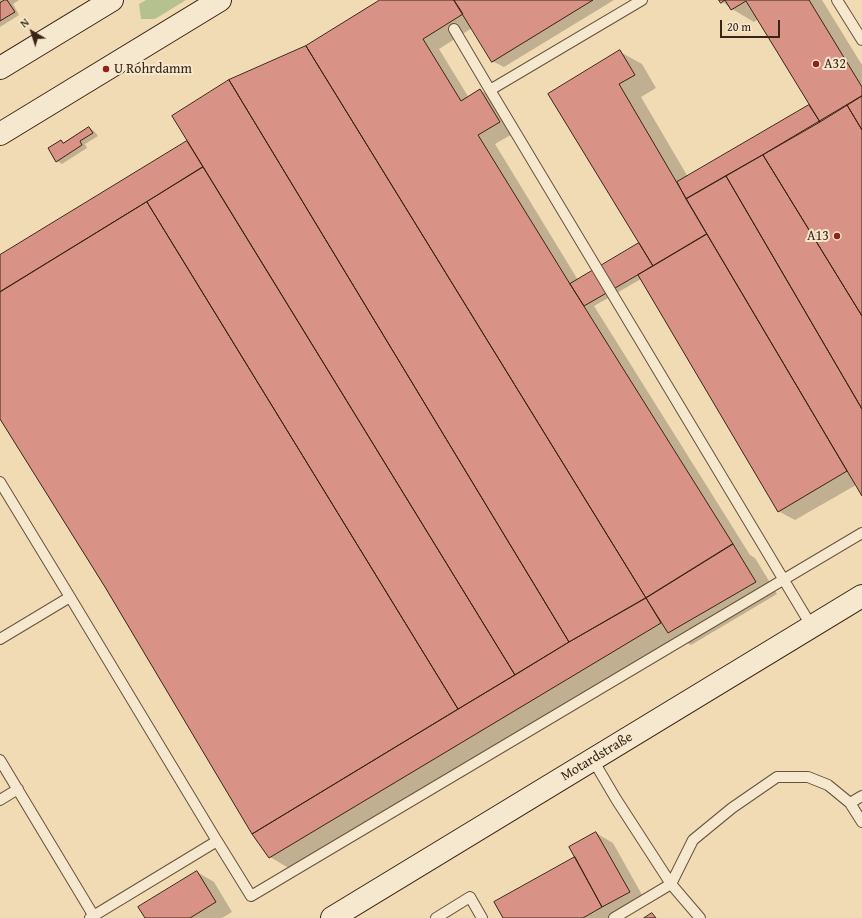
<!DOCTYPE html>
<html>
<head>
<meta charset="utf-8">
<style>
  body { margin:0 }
  #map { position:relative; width:862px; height:918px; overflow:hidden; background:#f1dbb4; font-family:"Gentium Book Plus",serif }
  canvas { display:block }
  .north { position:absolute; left:12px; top:12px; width:40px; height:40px; -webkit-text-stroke:3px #f6e8ce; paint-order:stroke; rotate:321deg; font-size:11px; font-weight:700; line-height:16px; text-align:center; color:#3a2415 }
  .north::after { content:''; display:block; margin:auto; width:14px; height:18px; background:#3a2415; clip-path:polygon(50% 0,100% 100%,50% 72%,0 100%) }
  .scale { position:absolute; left:720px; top:20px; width:60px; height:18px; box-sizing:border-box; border:2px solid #3a2415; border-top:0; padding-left:5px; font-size:12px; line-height:14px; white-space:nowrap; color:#3a2415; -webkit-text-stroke:3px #f6e8ce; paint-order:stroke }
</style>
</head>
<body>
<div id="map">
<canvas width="862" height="918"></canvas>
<div class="north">N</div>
<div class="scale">20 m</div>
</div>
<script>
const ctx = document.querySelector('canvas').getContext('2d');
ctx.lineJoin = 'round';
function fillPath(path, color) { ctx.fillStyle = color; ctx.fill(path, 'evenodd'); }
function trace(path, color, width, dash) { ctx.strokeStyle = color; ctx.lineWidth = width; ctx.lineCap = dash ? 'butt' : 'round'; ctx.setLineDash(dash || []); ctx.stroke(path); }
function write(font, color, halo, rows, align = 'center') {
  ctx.font = font + ' "Gentium Book Plus",serif'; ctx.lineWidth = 4; ctx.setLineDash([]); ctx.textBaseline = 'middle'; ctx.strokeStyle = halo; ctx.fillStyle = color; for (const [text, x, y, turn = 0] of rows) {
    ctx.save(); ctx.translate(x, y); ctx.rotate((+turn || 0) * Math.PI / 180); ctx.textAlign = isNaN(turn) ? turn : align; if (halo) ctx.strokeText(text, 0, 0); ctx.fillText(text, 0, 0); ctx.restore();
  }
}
const green = new Path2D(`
  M146,0H186L155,19H141L139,4Z`);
const shadow = new Path2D(`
  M0,0H19L13,4L19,15L0,27Z
  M382,0H614L504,67L492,61L472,28L439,49L469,98L480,90L497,100L516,132L495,144L578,280L642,245L549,94L620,52L642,64L656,88L641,97L688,177L811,105L758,19L754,22L732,9L720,0H822L862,65V494L856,485L795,520L778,511L641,279L594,306L750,555L755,558L777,594L691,645L678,638L292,870L270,857L253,834L105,587L0,417V256L189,141L307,47Z
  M89,128L94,131L98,136L85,144L87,148L62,164L57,161L61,141L64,143Z
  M596,833L613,843L646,902L617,918H505L576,858Z
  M197,872L214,882L232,912L222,918H146Z`);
const building = new Path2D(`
  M5,0H7L15,12L0,21V3Z
  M380,0H454L463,14L423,39L461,101L480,89L500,122L478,135L570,284L733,544L646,598L306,46Z
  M454,0H593L492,62Z
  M719,0H809L862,87V96L820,122L746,1L731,10L725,0L721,3Z
  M306,46L646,598L569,642L229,80Z
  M620,50L635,75L619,84L707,234L653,266L548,94Z
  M229,80L569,642L515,675L172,116Z
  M862,96V130L847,105Z
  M809,105L820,122L686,199L677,182Z
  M847,105L862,130V316L763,155Z
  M89,127L93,133L80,141L82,145L56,162L48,148L61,140L63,143Z
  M187,141L203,167L0,292V255Z
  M763,155L862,316V409L726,176Z
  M203,167L515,675L458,709L147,202Z
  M726,176L862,409V496L686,199Z
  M147,202L458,709L252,834L105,587L0,419V292Z
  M707,234L847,471L778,512L638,275Z
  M639,243L653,266L584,306L570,284Z
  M733,544L756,582L668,633L646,598Z
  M646,598L661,623L561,683L269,858L252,834L569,642Z
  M596,832L630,892L602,907L569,847Z
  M575,857L602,907L583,918H503L494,902Z
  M197,871L216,902L190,918H145L138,907Z
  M652,913L656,918H644Z`);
const lane = new Path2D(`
  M642,0L490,90L812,627
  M837,0L862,40
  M454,29L490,90
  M0,482L70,597
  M0,639L70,597L217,841L90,918
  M0,760L95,918
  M593,760L616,799L671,884L700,918
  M0,800L18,789
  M850,803L862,796
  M217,841L251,896L862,533
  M436,918L470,897L482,918
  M614,918L671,884L693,840L732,808L777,777H808L828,785L850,803L862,822`);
const secondary = new Path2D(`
  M0,68L112,0
  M0,134L220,0
  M332,918L862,596`);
const markers = [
  [816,64,4,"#8f2418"],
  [106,69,4,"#8f2418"],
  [837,236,4,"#8f2418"]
];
const poiNames = [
  ["A32",824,64],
  ["U Rohrdamm",114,69],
  ["A13",829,236,"right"]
];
const streetNames = [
  ["Motardstraße",597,757,-31]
];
fillPath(green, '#b6c190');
fillPath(shadow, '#0003');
fillPath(building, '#d99286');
trace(building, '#3a2415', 1);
trace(lane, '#68523d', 12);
trace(secondary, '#3a2415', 24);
trace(lane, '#f6e8ce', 10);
trace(secondary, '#f6e8ce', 22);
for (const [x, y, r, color] of markers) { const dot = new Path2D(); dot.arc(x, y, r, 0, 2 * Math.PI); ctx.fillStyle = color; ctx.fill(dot); trace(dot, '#f6e8ce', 1.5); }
write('14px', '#3a2415', '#f6e8ce', poiNames, 'left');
write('14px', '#3a2415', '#f6e8ce', streetNames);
</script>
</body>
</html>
